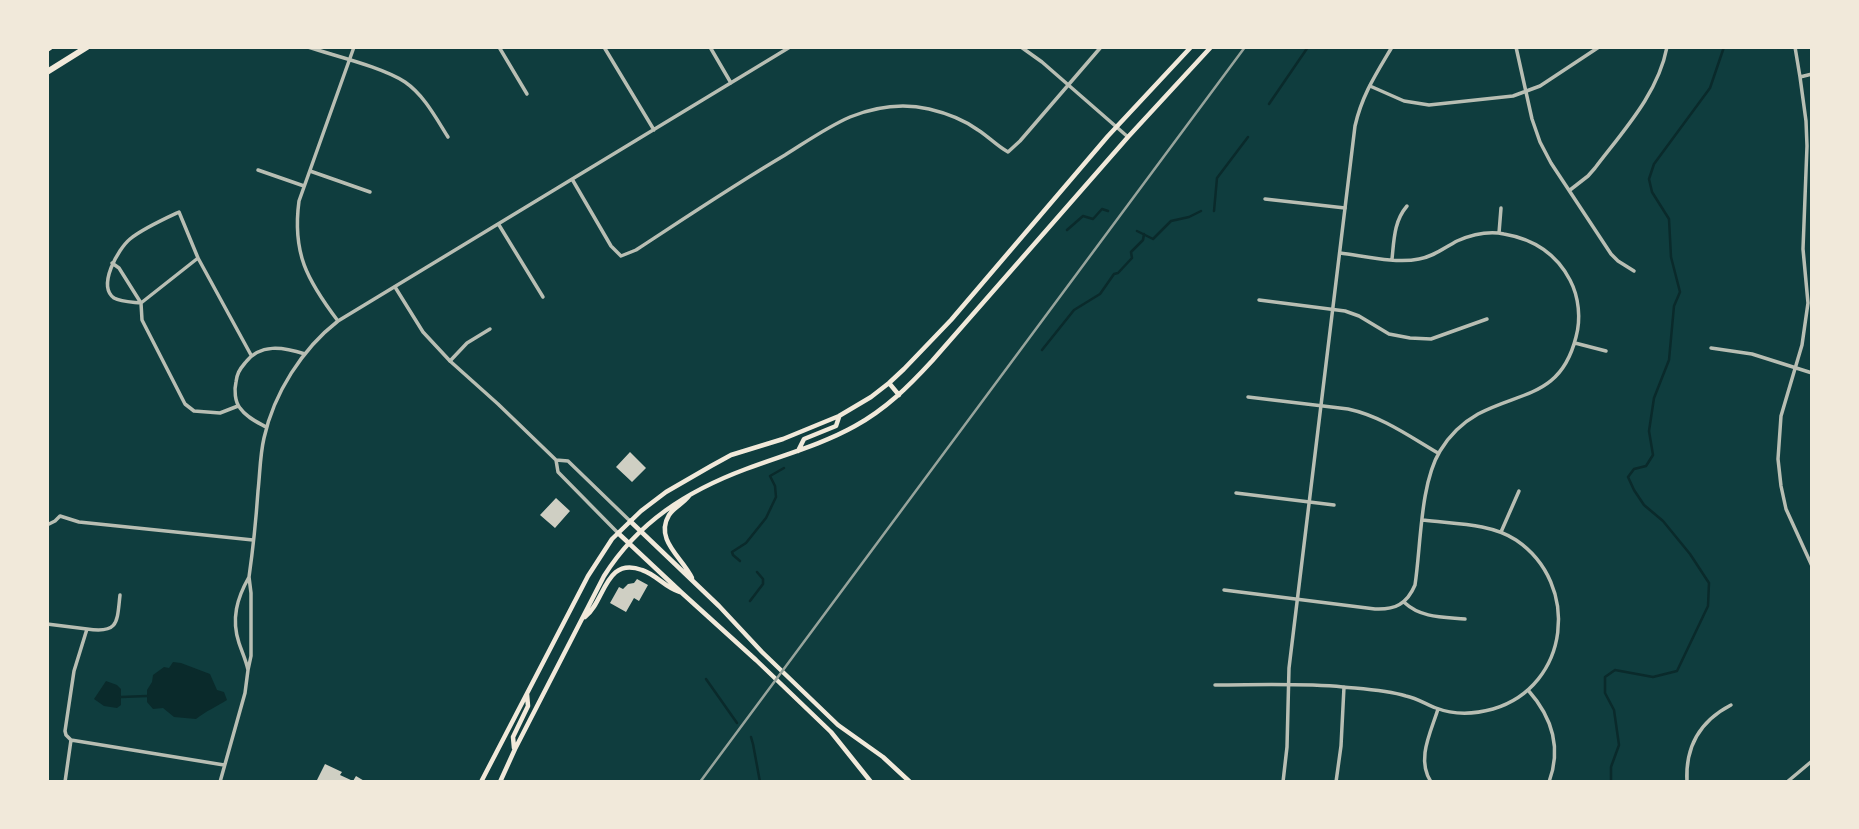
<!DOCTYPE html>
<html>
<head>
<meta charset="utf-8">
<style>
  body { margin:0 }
  #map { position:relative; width:1859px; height:829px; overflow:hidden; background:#0f3d3e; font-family:"Archivo Narrow",sans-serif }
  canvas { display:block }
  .frame { position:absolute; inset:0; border:49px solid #f1e9da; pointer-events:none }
</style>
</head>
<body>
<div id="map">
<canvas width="1859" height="829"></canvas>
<div class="frame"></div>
</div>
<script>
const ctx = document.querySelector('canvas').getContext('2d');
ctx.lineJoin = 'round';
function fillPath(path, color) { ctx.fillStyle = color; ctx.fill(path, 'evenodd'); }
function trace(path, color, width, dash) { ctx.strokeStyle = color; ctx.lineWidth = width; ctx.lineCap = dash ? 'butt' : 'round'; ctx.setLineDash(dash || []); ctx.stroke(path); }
const water = new Path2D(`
  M173,662L181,663L210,674L217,690L224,692L227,700C216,707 206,711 196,719L174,717L163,708L153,709L147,702V690L152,682L153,675L164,667L169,668Z
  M106,681L117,685L121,689V705L117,708L104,706L94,699Z`);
const stream = new Path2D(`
  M1269,104L1308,47
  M1214,211L1217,178L1248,137
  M1067,230L1083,216L1093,219L1102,209L1108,211
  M1137,231L1153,239L1171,221L1189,217L1201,211
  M1042,350L1074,310L1100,294L1114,274L1118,273L1132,258L1131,252L1143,240L1144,234
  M740,561L733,555L732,552L746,543L766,518L776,497L775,486L770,476L784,468
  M750,601L763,584V579L757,572
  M706,679L737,723
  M121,697L147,696
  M751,737L753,744L760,782
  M1611,782V767L1619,745L1614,710L1605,693V677L1615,670L1653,677L1677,671L1708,606L1709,583L1690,554L1663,521L1644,505L1634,490L1628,477L1634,469L1646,466L1653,455L1649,431L1654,398L1669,360L1674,306L1680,292L1671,257L1669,219L1652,192L1649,179L1654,164L1710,88L1724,47`);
const building = new Path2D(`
  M630,452L646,468L632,482L616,467Z
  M556,498L570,511L555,528L540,515Z
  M637,579L648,585L639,601L634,598L626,612L610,603L619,587L623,589L628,584L634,583Z
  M325,764L342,772L340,775L353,781L356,776L366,782H316Z`);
const minor = new Path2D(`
  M308,47C335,56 382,67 405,82C424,95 436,118 448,137
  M499,47L527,94
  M604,47L654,130
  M710,47L731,83
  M1021,47L1042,62L1128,137
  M1516,47L1532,119L1540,142L1551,163L1611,254L1618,261L1634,271
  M1795,47L1800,77
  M1812,74L1800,77L1806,121L1807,146L1803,249L1808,303L1802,345L1781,416L1778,459L1781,486L1786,509L1812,566
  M1370,86L1404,101L1429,105L1513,96L1540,86L1599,47
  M258,170L304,186
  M310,171L370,192
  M572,179L611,246L621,256L636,250C685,218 734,185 785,155C806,142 827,127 850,117C875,107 903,103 929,109C946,113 963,119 978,130C989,137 997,146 1008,152L1020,141L1101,47
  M1570,190L1588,176L1595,168C1623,131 1658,94 1667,47
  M1265,199L1345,208
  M499,225L543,297
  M1499,233L1501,208
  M1392,259C1394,240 1394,221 1407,206
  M112,263L119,268L141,303C133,302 121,302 114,298C97,286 118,249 130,239C142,229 164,219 179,212L198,258
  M1259,300L1345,311L1359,316L1389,334L1410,338L1431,339L1487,319
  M338,321C307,280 292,253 299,201L354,47
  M1575,343L1606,351
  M1711,348L1752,354L1812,373
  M450,361L467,343L490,329
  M1248,397L1348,409C1381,416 1409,436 1438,453
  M238,406L220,413L194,411L185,404L142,320L141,303L198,258L251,355
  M266,427C257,422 246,417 240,408C235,402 234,390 236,382C237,374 239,370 245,363C260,343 283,347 305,354
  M1236,493L1334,505
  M47,525L55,521L60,516L79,522L253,540
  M1501,532L1519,491
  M249,577C237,598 231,619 239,643C242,652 246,660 248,670L251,656V593L249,577C253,549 256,520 258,491C260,473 260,455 264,438C274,393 302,349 338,321L790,47
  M1224,590L1375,609C1395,610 1407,604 1415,585C1421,546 1420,484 1440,451C1449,436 1462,423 1478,414C1521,391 1561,397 1576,337C1581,319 1579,297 1570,280C1556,253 1533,239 1504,234C1489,231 1471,235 1457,241C1444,248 1433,257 1419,259C1396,264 1364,256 1340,253
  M1405,603C1421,618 1444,617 1465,619
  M47,624L87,629L74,671L65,731L66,735L71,740L224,765
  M87,629C119,634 117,622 120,595
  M1215,685C1256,685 1302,683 1343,687C1363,689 1386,690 1406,696C1416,698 1426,704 1436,708C1454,715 1475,714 1493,709C1570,686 1581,584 1516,540C1490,523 1453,524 1423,520
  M1528,690C1552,717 1562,747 1549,782
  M65,782L71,740
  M220,782L245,693L248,670
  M1336,782L1341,746L1344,687
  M1431,782C1416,759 1431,732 1438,709
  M1687,782C1685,746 1700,721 1731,705
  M1787,782L1812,761`);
const tertiary = new Path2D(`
  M395,287L423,332L450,361L498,404L556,460L558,472L618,533
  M556,460L568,461L630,521
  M1283,782L1287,747L1289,668L1355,126C1362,95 1376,74 1392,47`);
const secondary = new Path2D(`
  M889,383L899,395
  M798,451L804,439L836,426L839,417
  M689,496C683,504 674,507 669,515C654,540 683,558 692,578
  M630,521L719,606L762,652L838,725L883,757L910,782
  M618,533L682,593L756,660L831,732L871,782
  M585,617C605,602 605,556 642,570C657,575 664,587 680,592
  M514,748L513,737L528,706L527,694
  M481,782L588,576L612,539L641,511L666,492L711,466L731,455L783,439L839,416L871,397L889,383L904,369L951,320L1108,136L1191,47
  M500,782L515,749L604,576C638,522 687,491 746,469C783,455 821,445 855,426C886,409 909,386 932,361L1128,137L1211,47`);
const motorway = new Path2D(`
  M47,49L50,47
  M47,72L87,47`);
const rail = new Path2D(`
  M700,782L1245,47`);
fillPath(water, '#0a2a2b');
trace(stream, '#0a2a2b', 2.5);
fillPath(building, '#cfcfc3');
trace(minor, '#b8beb3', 3.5);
trace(tertiary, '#b8beb3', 3.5);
trace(secondary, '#f1e9da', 4.5);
trace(motorway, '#f1e9da', 6);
trace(rail, '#97a49c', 2.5);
</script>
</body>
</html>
